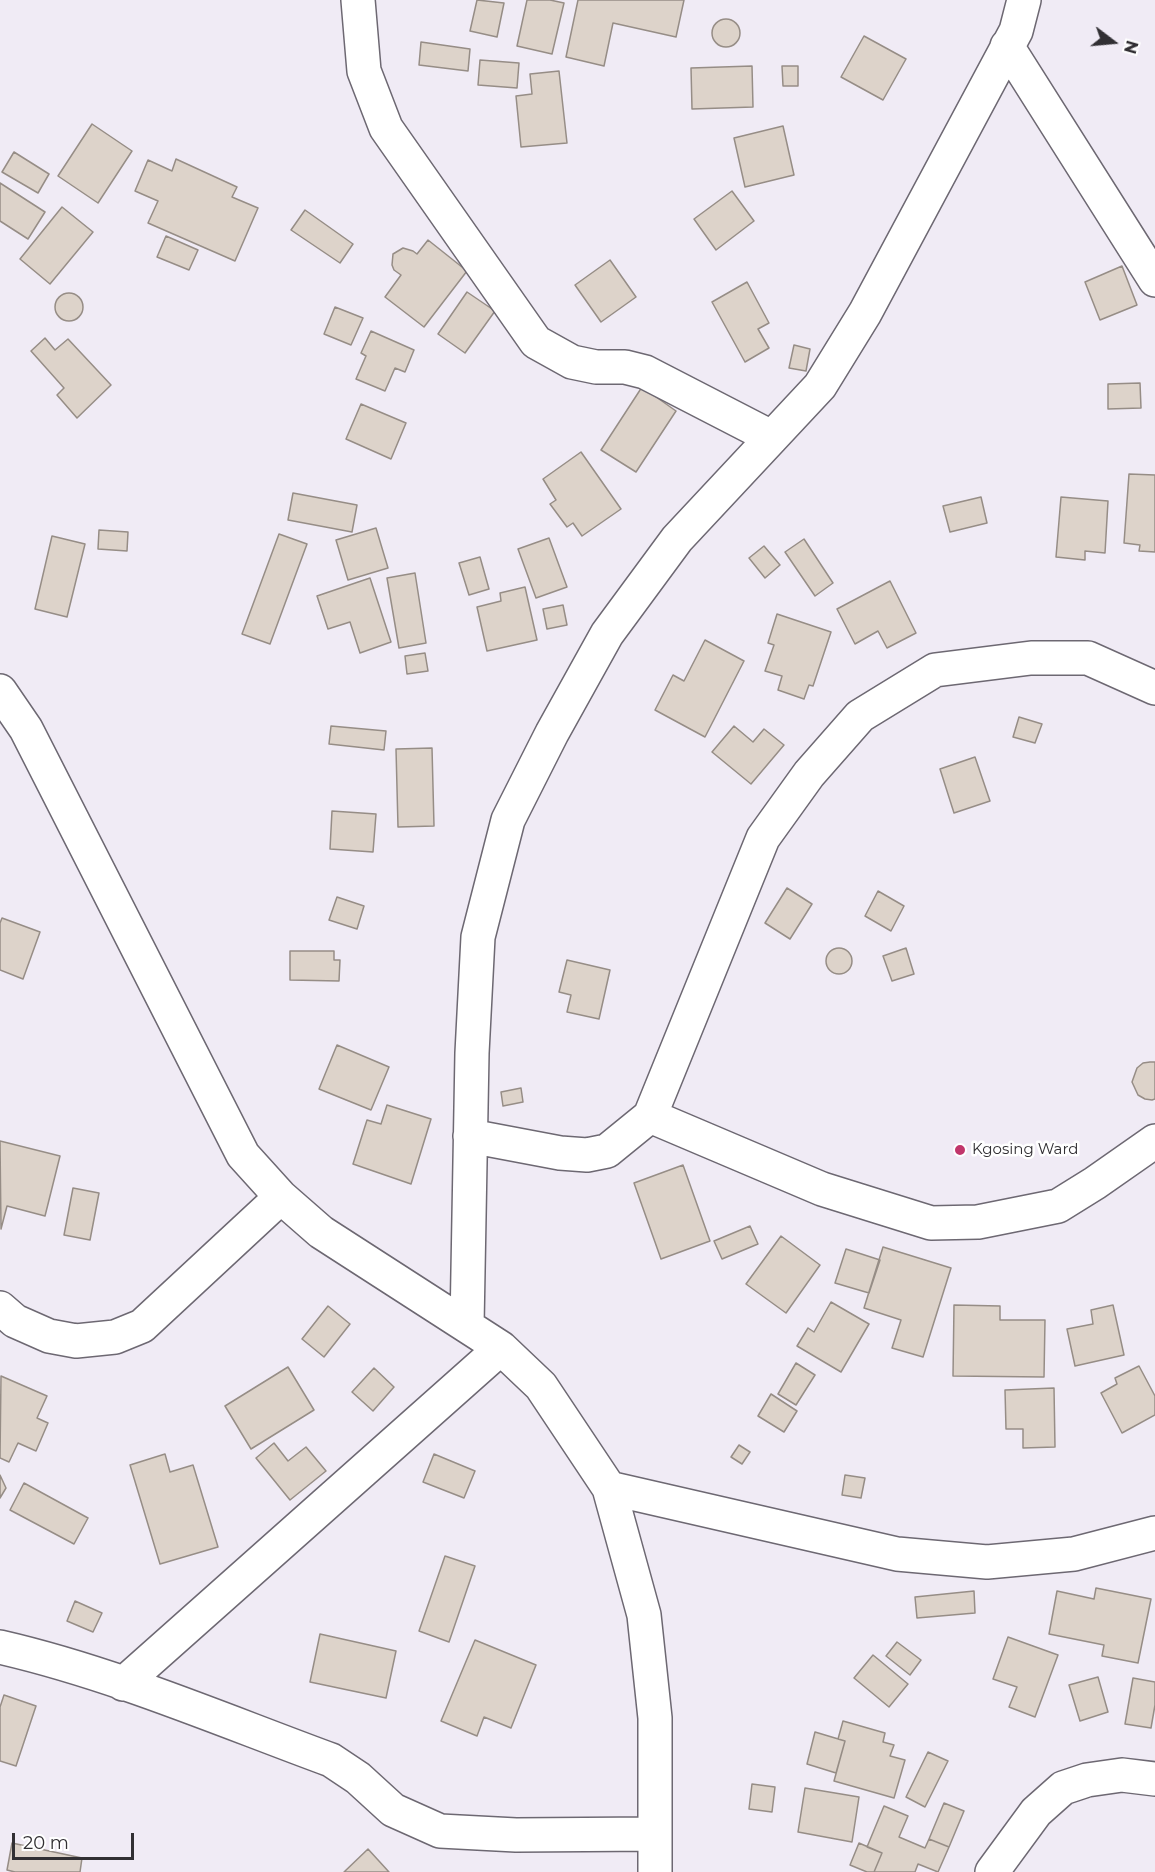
<!DOCTYPE html>
<html>
<head>
<meta charset="utf-8">
<style>
  body { margin:0 }
  #map { position:relative; width:1155px; height:1872px; overflow:hidden; background:#f0ebf5; font-family:Montserrat,sans-serif }
  canvas { display:block }
  .north { position:absolute; left:1083px; top:12px; width:60px; height:60px; -webkit-text-stroke:4px #fff; paint-order:stroke; rotate:106deg; font-size:16px; font-weight:700; line-height:24px; text-align:center; color:#312f33 }
  .north::after { content:''; display:block; margin:auto; width:21px; height:27px; background:#312f33; clip-path:polygon(50% 0,100% 100%,50% 72%,0 100%) }
  .scale { position:absolute; left:12px; top:1833px; width:122px; height:27px; box-sizing:border-box; border:3px solid #312f33; border-top:0; padding-left:8px; font-size:18px; line-height:21px; white-space:nowrap; color:#312f33; -webkit-text-stroke:4px #fff; paint-order:stroke }
</style>
</head>
<body>
<div id="map">
<canvas width="1155" height="1872"></canvas>
<div class="north">N</div>
<div class="scale">20 m</div>
</div>
<script>
const ctx = document.querySelector('canvas').getContext('2d');
ctx.lineJoin = 'round';
function fillPath(path, color) { ctx.fillStyle = color; ctx.fill(path, 'evenodd'); }
function trace(path, color, width, dash) { ctx.strokeStyle = color; ctx.lineWidth = width; ctx.lineCap = dash ? 'butt' : 'round'; ctx.setLineDash(dash || []); ctx.stroke(path); }
function write(font, color, halo, rows, align = 'center') {
  ctx.font = font + ' Montserrat,sans-serif'; ctx.lineWidth = 5; ctx.setLineDash([]); ctx.textBaseline = 'middle'; ctx.strokeStyle = halo; ctx.fillStyle = color; for (const [text, x, y, turn = 0] of rows) {
    ctx.save(); ctx.translate(x, y); ctx.rotate((+turn || 0) * Math.PI / 180); ctx.textAlign = isNaN(turn) ? turn : align; if (halo) ctx.strokeText(text, 0, 0); ctx.fillText(text, 0, 0); ctx.restore();
  }
}
const building = new Path2D(`
  M477,0L504,3L497,37L470,31Z
  M527,0H550L564,3L552,54L517,46Z
  M578,0H684L676,37L613,23L604,66L566,57Z
  M712 33a14 14 0 1 1 28 0a14 14 0 1 1-28 0Z
  M864,36L906,59L883,100L841,77Z
  M421,42L470,49L468,71L419,65Z
  M480,60L519,63L517,88L478,85Z
  M752,66L753,107L692,109L691,68Z
  M782,66H798V86H783Z
  M559,71L567,143L521,147L516,96L532,94L530,74Z
  M92,124L132,151L98,203L58,176Z
  M783,126L794,175L745,187L734,138Z
  M14,152L49,174L38,193L2,172Z
  M176,159L237,187L232,197L258,208L235,261L148,223L158,201L135,191L148,160L172,171Z
  M0,183L45,212L28,239L0,221Z
  M732,191L754,221L716,250L694,219Z
  M62,207L93,232L50,284L20,259Z
  M305,210L353,244L340,263L291,230Z
  M166,236L198,250L189,270L157,257Z
  M428,240L467,271L424,327L385,297L401,275L394,270L392,265L393,254L403,248L413,251L417,254Z
  M610,260L636,297L601,322L575,285Z
  M1122,266L1137,305L1100,320L1085,282Z
  M747,282L769,323L758,329L769,348L745,362L712,302Z
  M467,292L495,311L465,353L438,334Z
  M55 307a14 14 0 1 1 28 0a14 14 0 1 1-28 0Z
  M335,307L363,318L351,345L324,334Z
  M371,331L414,350L405,372L395,368L385,391L356,379L366,356L361,353Z
  M45,338L55,350L68,339L111,385L77,418L57,395L64,388L31,351Z
  M794,345L810,349L806,371L789,368Z
  M1140,383L1141,408L1108,409V384Z
  M642,387L676,411L636,472L601,450Z
  M361,404L406,423L391,459L346,439Z
  M581,452L621,509L582,536L573,523L567,527L550,504L556,500L543,479Z
  M1129,474L1155,475V552L1139,551L1140,545L1124,543Z
  M293,493L357,505L352,532L288,520Z
  M981,497L987,523L950,532L943,506Z
  M1061,497L1108,501L1105,553L1085,551V560L1056,557Z
  M376,528L388,568L348,580L336,540Z
  M99,530L128,532L127,551L98,549Z
  M279,534L307,544L270,644L242,634Z
  M52,536L85,544L67,617L35,609Z
  M549,538L567,587L536,598L518,549Z
  M804,539L833,583L815,596L785,552Z
  M764,546L780,565L765,578L749,558Z
  M480,557L489,589L469,595L459,563Z
  M415,573L426,643L399,648L387,578Z
  M370,578L391,642L360,653L350,622L328,629L317,596Z
  M890,581L916,633L887,648L878,631L855,644L837,609Z
  M525,587L537,640L487,651L477,607L501,601L500,593Z
  M563,605L567,625L547,629L543,609Z
  M777,614L831,632L813,686L809,685L804,699L778,690L782,676L765,671L774,645L768,643Z
  M705,640L744,661L705,737L655,710L673,675L684,681Z
  M425,653L428,671L407,674L405,656Z
  M1019,717L1042,724L1035,743L1013,737Z
  M331,726L386,731L384,750L329,744Z
  M734,726L753,742L764,729L784,745L751,784L712,752Z
  M432,748L434,826L398,827L396,749Z
  M975,757L990,801L954,813L940,769Z
  M332,811L376,814L373,852L330,849Z
  M787,888L812,904L790,939L765,923Z
  M878,891L904,906L891,931L865,916Z
  M337,897L364,906L357,929L329,920Z
  M2,918L40,932L23,979L0,970V923Z
  M826 961a13 13 0 1 1 26 0a13 13 0 1 1-26 0Z
  M906,948L914,974L892,981L883,956Z
  M290,951H334V960H340L339,981L290,980Z
  M567,960L610,970L599,1019L567,1012L571,995L559,992Z
  M337,1045L389,1067L371,1110L319,1089Z
  M1150,1062H1155V1099L1152,1100L1145,1099L1138,1095L1132,1082L1137,1068L1143,1063Z
  M521,1088L523,1102L503,1106L501,1092Z
  M387,1105L431,1119L411,1184L353,1164L367,1120L381,1124Z
  M0,1141L60,1156L45,1216L7,1206L1,1229Z
  M683,1165L710,1241L661,1259L634,1183Z
  M73,1188L99,1193L90,1240L64,1235Z
  M750,1226L758,1244L722,1259L714,1241Z
  M781,1236L820,1265L786,1313L746,1284Z
  M883,1247L951,1268L923,1357L892,1348L901,1320L864,1308Z
  M846,1249L880,1260L869,1293L835,1283Z
  M831,1302L869,1324L841,1372L797,1346L808,1328L814,1332Z
  M954,1305L1000,1306V1320H1045L1044,1377L953,1376Z
  M1113,1305L1124,1355L1075,1366L1067,1329L1093,1324L1091,1310Z
  M328,1306L350,1324L324,1357L302,1339Z
  M796,1363L815,1375L796,1405L778,1394Z
  M1139,1366L1155,1396V1415L1122,1433L1101,1393L1117,1384L1115,1378Z
  M288,1367L314,1410L251,1449L225,1406Z
  M374,1368L394,1387L373,1411L352,1392Z
  M1,1376L47,1396L37,1418L48,1423L36,1451L18,1443L9,1462L0,1458Z
  M1054,1388L1055,1447L1023,1448V1429H1006L1005,1390Z
  M771,1394L797,1411L784,1432L758,1416Z
  M274,1443L288,1461L306,1447L326,1471L290,1500L256,1458Z
  M739,1445L750,1452L742,1464L731,1457Z
  M165,1454L170,1472L193,1465L218,1547L160,1564L130,1465Z
  M434,1454L475,1471L464,1498L423,1482Z
  M0,1475L6,1488L0,1498Z
  M845,1475L865,1478L861,1498L842,1495Z
  M24,1483L88,1518L74,1544L10,1510Z
  M445,1556L475,1566L449,1642L419,1631Z
  M1096,1588L1151,1599L1138,1663L1102,1656L1104,1645L1049,1634L1057,1591L1094,1599Z
  M974,1591L975,1613L917,1618L915,1597Z
  M75,1601L102,1613L93,1632L67,1621Z
  M320,1634L396,1651L386,1698L310,1682Z
  M1008,1637L1058,1655L1035,1717L1009,1707L1017,1687L993,1679Z
  M475,1640L536,1665L511,1728L484,1717L477,1736L441,1721Z
  M897,1642L921,1660L910,1675L886,1656Z
  M873,1655L908,1684L889,1707L854,1678Z
  M1098,1677L1108,1712L1080,1721L1069,1685Z
  M1133,1678L1155,1682V1705L1151,1728L1125,1724Z
  M4,1695L36,1706L16,1766L0,1761V1707Z
  M843,1721L885,1733L883,1742L894,1745L890,1756L905,1760L894,1798L834,1781L845,1741L838,1739Z
  M815,1732L845,1741L836,1773L807,1764Z
  M928,1752L948,1761L925,1807L906,1797Z
  M752,1784L775,1787L772,1812L749,1809Z
  M805,1788L859,1797L852,1842L798,1832Z
  M944,1803L964,1811L949,1847L929,1839Z
  M884,1806L908,1816L899,1837L925,1848L929,1839L949,1847L938,1872L918,1864L915,1872H874L882,1853L867,1847Z
  M12,1843L82,1858L80,1872H15L7,1870Z
  M859,1843L882,1853L874,1872H867L850,1865Z
  M368,1849L389,1872H344Z`);
const street = new Path2D(`
  M358,0L364,71L386,128L536,342L572,362L596,367H625L645,372L771,437
  M1007,46L1155,280
  M0,691L26,729L243,1155L281,1197L321,1232L501,1348L541,1386L609,1488L644,1615L655,1718V1872
  M650,1116L822,1189L931,1223L978,1222L1058,1206L1095,1183L1155,1141
  M470,1136L560,1153L587,1155L607,1151L650,1116L763,838L809,774L860,716L935,670L1031,658H1088L1155,688
  M0,1308L15,1321L49,1336L76,1341L115,1337L142,1326L281,1197
  M467,1325L472,1053L478,937L508,820L552,733L607,634L677,539L820,386L865,313L1016,31L1024,0
  M609,1488L897,1554L987,1562L1074,1554L1155,1533
  M0,1647C113,1673 222,1720 331,1760L358,1778L393,1810L440,1831L516,1835L654,1834
  M123,1684L501,1348
  M992,1872L1036,1812L1063,1788L1087,1780L1122,1775L1155,1779`);
const markers = [
  [960,1150,6,"#c1366b"]
];
const poiNames = [
  ["Kgosing Ward",972,1150]
];
fillPath(building, '#ddd3ca');
trace(building, '#968d86', 1.5);
trace(street, '#6d6872', 36);
trace(street, '#fff', 33);
for (const [x, y, r, color] of markers) { const dot = new Path2D(); dot.arc(x, y, r, 0, 2 * Math.PI); ctx.fillStyle = color; ctx.fill(dot); trace(dot, '#fff', 2); }
write('15px', '#312f33', '#fff', poiNames, 'left');
</script>
</body>
</html>
